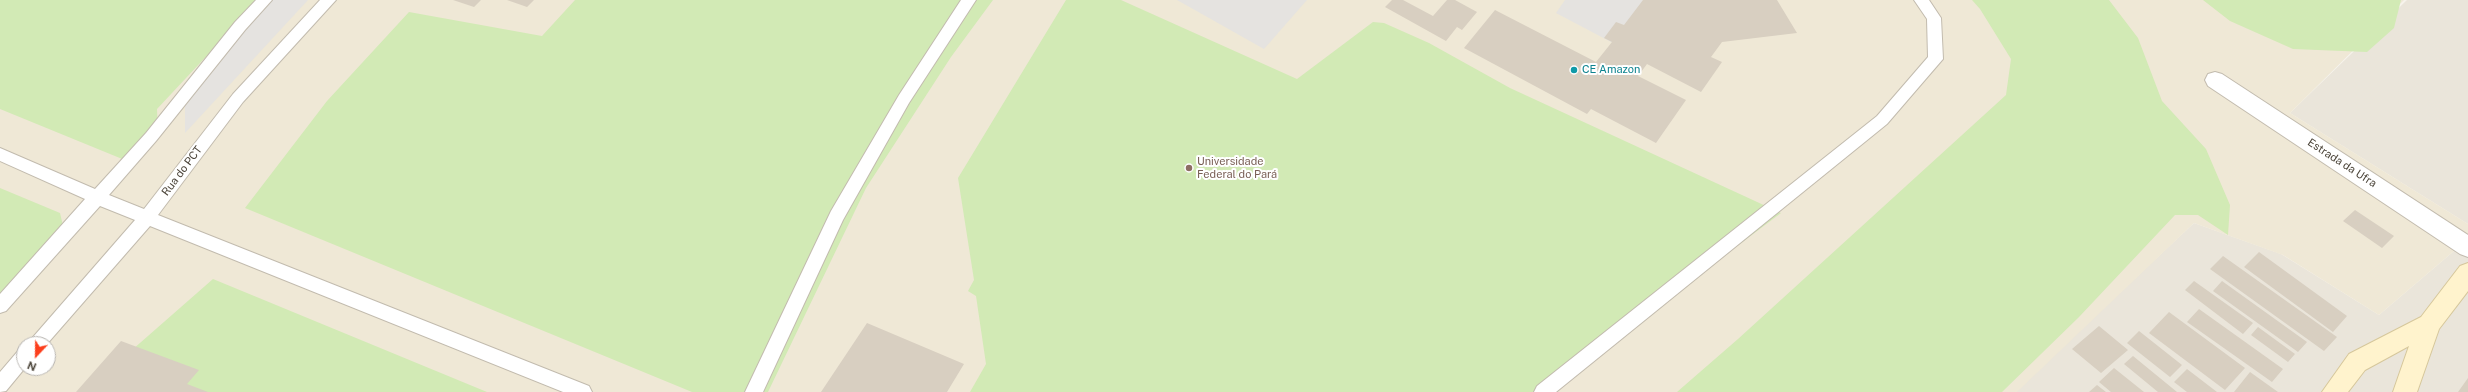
<!DOCTYPE html>
<html>
<head>
<meta charset="utf-8">
<style>
  body { margin:0 }
  #map { position:relative; width:2468px; height:392px; overflow:hidden; background:#f6f3ec; font-family:"Public Sans",sans-serif }
  canvas { display:block }
  .north { position:absolute; left:16px; top:336px; width:40px; height:40px; box-sizing:border-box; background:#fff; border:1px solid #b7b4b0; border-radius:50%; rotate:202deg; font-size:11px; font-weight:700; line-height:16px; text-align:center; color:#4b4439 }
  .north::after { content:''; display:block; margin:auto; width:14px; height:18px; background:#fc3f1d; clip-path:polygon(50% 0,100% 100%,50% 72%,0 100%) }
</style>
</head>
<body>
<div id="map">
<canvas width="2468" height="392"></canvas>
<div class="north">N</div>
</div>
<script>
const ctx = document.querySelector('canvas').getContext('2d');
ctx.lineJoin = 'round';
function fillPath(path, color) { ctx.fillStyle = color; ctx.fill(path, 'evenodd'); }
function trace(path, color, width, dash) { ctx.strokeStyle = color; ctx.lineWidth = width; ctx.lineCap = dash ? 'butt' : 'round'; ctx.setLineDash(dash || []); ctx.stroke(path); }
function write(font, color, halo, rows, align = 'center') {
  ctx.font = font + ' "Public Sans",sans-serif'; ctx.lineWidth = 4; ctx.setLineDash([]); ctx.textBaseline = 'middle'; ctx.strokeStyle = halo; ctx.fillStyle = color; for (const [text, x, y, turn = 0] of rows) {
    ctx.save(); ctx.translate(x, y); ctx.rotate((+turn || 0) * Math.PI / 180); ctx.textAlign = isNaN(turn) ? turn : align; if (halo) ctx.strokeText(text, 0, 0); ctx.fillText(text, 0, 0); ctx.restore();
  }
}
const residential = new Path2D(`
  M2407,0H2468V224L2290,113Z
  M2194,223L2281,254L2379,315L2468,239V392H2013Z`);
const education = new Path2D(`
  M0,0H2404L2290,113L2468,224V239L2379,315L2283,255L2194,223L2017,392H0ZM24,344H48V368H24Z`);
const green = new Path2D(`
  M0,0H259L157,109L158,134L132,163L0,109Z
  M575,0H993L951,57L866,188L768,392H692L245,208L327,101L409,12L542,36Z
  M1066,0H1121L1297,79L1373,22L1384,23L1429,43L1510,88L1781,213L1543,392H970L986,364L976,296L968,291L974,280L958,178Z
  M1972,0H2109L2138,38L2162,101L2206,149L2230,205L2228,235L2198,215H2175L2079,317L2002,392H1677L1738,339L2006,95L2011,59L1980,9Z
  M2203,0H2401L2394,28L2367,52L2293,49L2230,21Z
  M0,188L60,213L64,230L0,309Z
  M213,279L487,392H97L124,357Z`);
const parking = new Path2D(`
  M271,0H308L185,133V90Z
  M1177,0H1307L1264,49Z
  M1565,0H1666L1630,52L1556,13Z`);
const building = new Path2D(`
  M453,0H481L474,7Z
  M507,0H534L527,7Z
  M1392,0H1403L1433,16L1447,0H1455L1477,12L1462,30L1457,27L1446,41L1385,7Z
  M1643,0H1777L1797,33L1722,42L1711,57L1722,62L1701,92L1647,64L1638,76L1686,100L1656,143L1591,109L1587,114L1464,48L1495,10L1596,62L1612,42L1604,38L1616,22L1624,25Z
  M2355,210L2394,236L2382,248L2343,221Z
  M2259,252L2347,316L2333,332L2244,267Z
  M2223,256L2337,337L2324,351L2210,269Z
  M2194,281L2253,323L2243,334L2185,290Z
  M2222,281L2307,342L2298,352L2213,291Z
  M2199,309L2283,369L2272,382L2187,322Z
  M2169,312L2245,368L2225,390L2149,333Z
  M867,323L964,364L947,392H821Z
  M2099,326L2128,350L2101,373L2072,349Z
  M2258,327L2295,354L2288,362L2251,335Z
  M2139,331L2182,365L2170,377L2127,343Z
  M121,341L199,370L187,384L208,392H76Z
  M2133,356L2177,392H2158L2124,364Z
  M2114,368L2144,392H2111L2099,382Z
  M2187,369L2217,392H2187L2174,382Z
  M2250,372L2278,392H2234Z
  M2468,378V392H2458Z
  M2097,385L2106,392H2089Z`);
const lane = new Path2D(`
  M256,0H272L245,30L156,141L109,195L144,209L233,94L320,0H336L243,102L158,215L589,386L592,392H563L150,226L47,344H27L135,220L100,206L6,311L0,313V294L85,199L0,161V148L95,189L146,133L235,22Z
  M961,0H976L909,103L843,220L763,392H745L831,211L899,95Z
  M1914,0H1929L1941,18L1943,59L1887,124L1556,392H1534L1537,386L1877,116L1928,57L1927,19Z
  M24,349L25,368L6,391L0,392V372L18,351Z`);
const street = new Path2D(`
  M2215,72L2222,74L2468,235V257L2460,254L2208,86L2205,80L2208,74Z`);
const secondary = new Path2D(`
  M2468,263V291L2439,329L2417,392H2393L2409,346L2365,370L2348,392H2322L2349,354L2421,317L2460,266Z`);
const markers = [
  [1574,70,4,"#0f9aa8"],
  [1189,168,4,"#8d6e63"]
];
const cultureNames = [
  ["CE Amazon",1582,70]
];
const educationNames = [
  ["Universidade",1197,162],
  ["Federal do Pará",1197,175]
];
const streetNames = [
  ["Estrada da Ufra",2342,163,33],
  ["Rua do PCT",182,171,-53]
];
fillPath(residential, '#eae5da');
fillPath(education, '#efe8d6');
fillPath(green, '#d2eab5');
fillPath(parking, '#e5e3e0');
fillPath(building, '#d8cfc1');
trace(lane, '#c2bbae', 2);
trace(street, '#c2bbae', 2);
trace(secondary, '#d6c79b', 2);
fillPath(lane, '#fff');
fillPath(street, '#fff');
fillPath(secondary, '#fff3cd');
for (const [x, y, r, color] of markers) { const dot = new Path2D(); dot.arc(x, y, r, 0, 2 * Math.PI); ctx.fillStyle = color; ctx.fill(dot); trace(dot, '#fff', 1.5); }
write('11px', '#0d838f', '#fff', cultureNames, 'left');
write('11px', '#785e54', '#fff', educationNames, 'left');
write('11px', '#4b4439', '#fff', streetNames);
</script>
</body>
</html>
